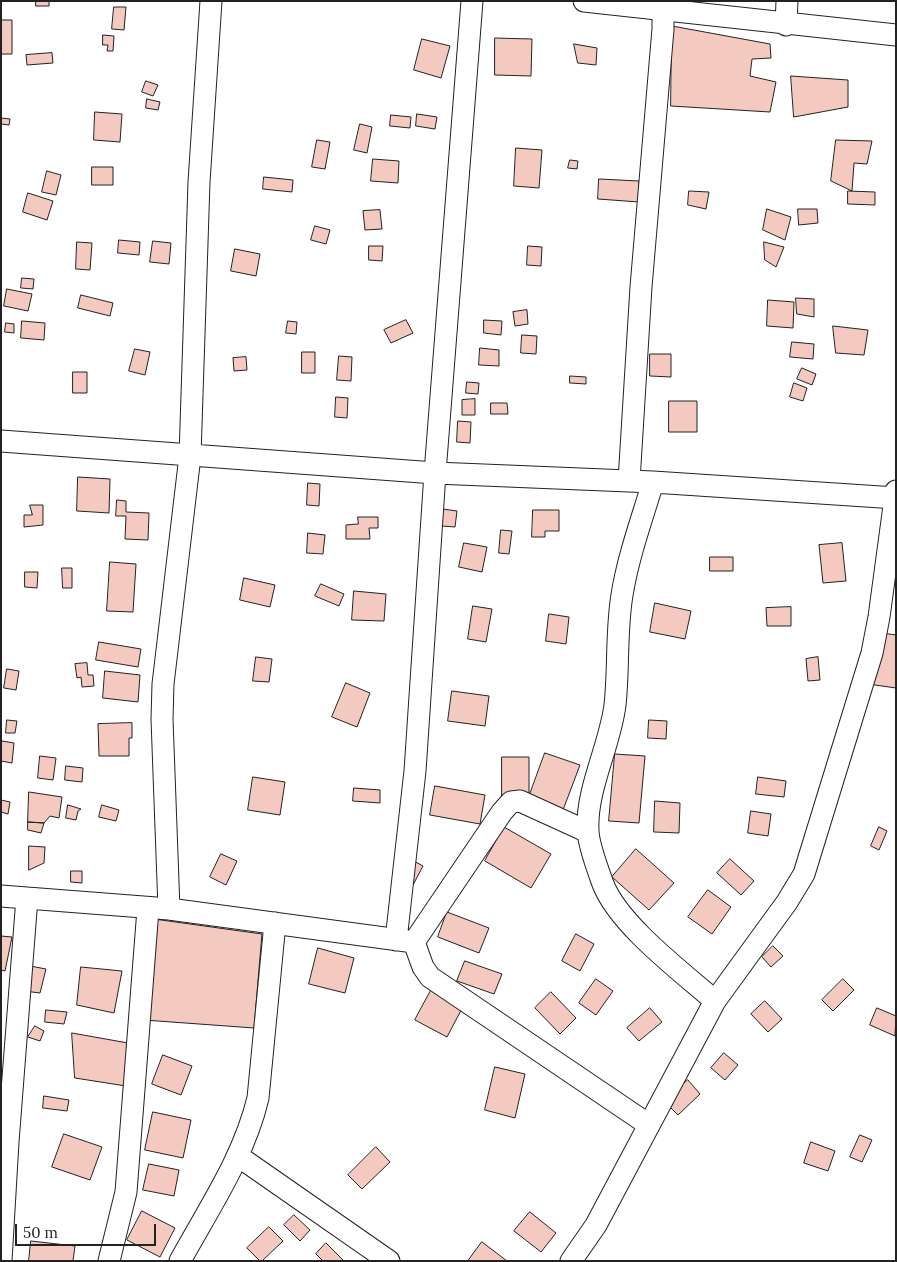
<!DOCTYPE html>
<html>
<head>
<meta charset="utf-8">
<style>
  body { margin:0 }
  #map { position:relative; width:897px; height:1262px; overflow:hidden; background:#fff; font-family:Lora,serif }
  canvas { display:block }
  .frame { position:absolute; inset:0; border:2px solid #222; pointer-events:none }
  .scale { position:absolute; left:15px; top:1224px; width:141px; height:22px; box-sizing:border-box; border:2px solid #222; border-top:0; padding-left:6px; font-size:15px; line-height:18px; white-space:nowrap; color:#222; -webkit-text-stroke:4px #fff; paint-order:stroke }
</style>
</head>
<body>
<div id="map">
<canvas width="897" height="1262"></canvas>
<div class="frame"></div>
<div class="scale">50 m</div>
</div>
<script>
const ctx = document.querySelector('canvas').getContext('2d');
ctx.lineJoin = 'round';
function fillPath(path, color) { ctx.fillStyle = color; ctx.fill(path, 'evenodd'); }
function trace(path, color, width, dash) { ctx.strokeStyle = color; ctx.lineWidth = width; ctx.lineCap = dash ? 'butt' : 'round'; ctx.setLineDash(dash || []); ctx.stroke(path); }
const building = new Path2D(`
  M36,1H49V6H36Z
  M114,7H126L124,30L112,29Z
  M1,20H12V54H1Z
  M672,26L770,44L771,58L752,59L750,76L776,82L770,112L671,106Z
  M103,35L114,36L113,51H107L108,45H103Z
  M495,38L532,39L531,76L495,75Z
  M422,39L450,46L441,78L414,70Z
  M574,44L597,48L596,65L578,63Z
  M52,53L53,63L27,65L26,55Z
  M791,76L848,80V107L794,117Z
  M146,81L158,85L153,96L142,92Z
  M147,99L160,102L158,110L146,108Z
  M95,112L122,114L120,142L94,140Z
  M417,114L437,117L435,129L416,126Z
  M391,115L411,117L410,128L390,126Z
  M1,118L10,119L9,125L1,124Z
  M360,124L372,127L367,153L354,150Z
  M317,140L330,142L325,169L312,167Z
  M836,140L872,141L867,164L854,163L852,191L831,181Z
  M516,148L542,150L539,188L514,186Z
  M373,159L399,161L398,183L371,181Z
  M570,160L578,161L577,169L568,168Z
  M92,167H113V185H92Z
  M47,171L61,175L56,195L42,192Z
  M264,177L293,180L292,192L263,189Z
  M599,179L639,181V202L598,199Z
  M689,191L709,192L706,209L688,205Z
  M848,191L875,192V205L848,204Z
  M28,193L53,201L47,220L23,212Z
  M767,209L791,217L785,240L763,230Z
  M798,209H817L818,223L799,225Z
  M380,210L382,229L365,230L363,211Z
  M315,226L330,230L326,244L311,240Z
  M119,240L140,242L139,255L118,253Z
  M153,241L171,243L169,264L150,262Z
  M77,242L92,243L90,270L76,269Z
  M764,242L784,247L776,267L765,260Z
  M369,246H383L382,261L369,260Z
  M528,246L542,247L541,266L527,265Z
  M235,249L260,254L256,276L231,271Z
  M22,278L34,279L33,289L21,288Z
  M7,289L32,294L28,311L4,306Z
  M81,295L113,303L110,316L78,308Z
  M796,298L814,299V317L797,314Z
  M768,300L794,302L793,328L767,326Z
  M527,310L528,324L515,326L513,312Z
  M406,320L413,333L391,343L384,330Z
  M484,320L502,321L501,335L484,333Z
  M22,321L45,323L44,340L21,338Z
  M288,321L297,322L296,334L286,333Z
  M6,323L14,324V333L5,332Z
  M833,326L868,330L864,355L836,353Z
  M522,335L537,336L536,354L521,353Z
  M792,342L814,344L813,359L790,357Z
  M480,348L499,350V366L479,365Z
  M135,349L150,352L145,375L129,371Z
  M302,352H315V373H302Z
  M650,354H671V377L650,376Z
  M339,356L352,357L351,381L337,380Z
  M246,357L247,370L234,371L233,358Z
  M802,368L816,374L812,385L797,379Z
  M73,372H87V393H73Z
  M570,376L586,377V384L570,383Z
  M467,382L479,383L478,394L466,393Z
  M794,383L807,388L803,401L790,397Z
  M336,397L348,398L347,418L335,417Z
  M475,399V415H462V400Z
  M669,401H697V432H669Z
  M491,403H507L508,414H491Z
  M458,421L471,422L470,443L457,442Z
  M78,477L110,479L109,513L77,511Z
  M308,483L320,484L319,506L307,505Z
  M117,500L126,501V512L149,513L148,540L125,539L126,516H116Z
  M30,505H43V525L24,527V515H32Z
  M443,509L457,511L455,527L442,526Z
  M533,510H559V531H545V537H532Z
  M358,517H378V528H369L370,539H346V525L358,524Z
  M501,530L512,531L509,554L499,553Z
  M308,533L325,535L323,554L307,553Z
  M464,543L487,547L482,572L459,567Z
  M842,543L846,581L823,583L819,545Z
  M710,557H733V571H710Z
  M110,562L136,564L133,612L107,611Z
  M62,568H72V588H63Z
  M25,572H38L37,588L25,587Z
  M244,578L275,585L270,607L240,600Z
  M321,584L344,594L339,606L315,596Z
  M354,591L386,594L384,621L352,620Z
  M655,603L691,611L685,639L650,632Z
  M473,606L492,609L486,642L468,639Z
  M791,607V626H767L766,608Z
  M549,614L569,617L566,644L546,641Z
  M875,632L896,635V688L868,684Z
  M99,642L141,649L138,667L96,660Z
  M256,657L272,659L269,682L253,681Z
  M818,657L820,680L808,681L806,659Z
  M87,663L88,675H93L94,686L82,687L81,677L77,678L75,664Z
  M7,669L19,671L16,690L4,688Z
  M105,671L140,675L138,702L103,698Z
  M346,683L370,693L357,727L332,717Z
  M452,691L489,696L485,726L448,721Z
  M7,720L17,721L15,733H6Z
  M649,720L667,721L666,739L648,738Z
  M132,723V738H129V756H99L98,724Z
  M2,741L14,743L12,763L1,761Z
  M545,753L580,765L563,810L529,797Z
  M615,754L645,756L639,823L609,821Z
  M40,756L56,758L53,780L38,778Z
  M502,757H529V797H502Z
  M66,766L83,768L82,782L65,780Z
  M253,777L285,782L280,815L248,810Z
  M758,777L786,781L784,797L756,794Z
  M435,786L485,795L480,824L430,815Z
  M354,788L380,790V803L353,801Z
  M29,792L62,797L59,818L50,816L44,823L28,822Z
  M1,800L10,802L8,814L1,812Z
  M655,801L680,803L679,833L654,832Z
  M68,805L81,809L78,811L76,820L66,818Z
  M102,805L119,810L116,821L99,817Z
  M751,811L771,814L768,836L748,833Z
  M28,822L44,823L41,833L28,830Z
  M504,827L551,854L531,888L485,861Z
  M879,827L887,831L879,850L871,846Z
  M29,846L45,847L44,863L29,870Z
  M636,849L674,883L649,910L612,877Z
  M221,854L237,861L226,885L210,877Z
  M403,855L423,866L413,885L393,874Z
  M730,859L754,881L741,895L717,873Z
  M71,871H82V883L71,882Z
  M708,890L731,907L712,934L688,917Z
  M447,912L489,928L479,953L438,937Z
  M154,919L262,934L254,1028L144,1020Z
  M576,934L594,944L580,971L562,961Z
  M1,936L12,937L5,971L1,970Z
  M773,946L783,956L771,967L762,957Z
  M318,948L354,958L345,993L309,984Z
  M465,961L502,974L494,994L457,981Z
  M25,965L46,969L40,993L24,991Z
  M81,967L122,971L114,1013L77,1005Z
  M596,979L613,991L596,1015L579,1003Z
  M843,979L854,990L833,1011L822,1000Z
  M435,983L467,999L447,1037L415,1020Z
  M551,992L576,1018L560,1034L535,1008Z
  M765,1001L782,1019L768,1032L751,1014Z
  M650,1008L662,1022L639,1041L627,1028Z
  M877,1008L896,1016L895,1036L870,1025Z
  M46,1010L67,1012L64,1024L45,1022Z
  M35,1026L44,1031L40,1041L28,1037Z
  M72,1033L128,1043L126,1086L75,1078Z
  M724,1053L738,1065L725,1080L711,1068Z
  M163,1055L192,1066L181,1095L152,1084Z
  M495,1067L525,1074L515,1118L485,1110Z
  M688,1080L700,1094L678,1115L664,1101Z
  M44,1096L69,1100L67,1111L43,1108Z
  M153,1112L191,1120L183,1158L145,1150Z
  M64,1134L102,1147L90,1180L52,1167Z
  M860,1135L872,1140L862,1162L850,1157Z
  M811,1142L835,1151L828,1171L804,1163Z
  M376,1147L390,1162L362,1189L348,1175Z
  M149,1164L179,1170L174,1196L143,1190Z
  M142,1211L175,1228L160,1257L127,1240Z
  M530,1212L556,1233L541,1252L514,1231Z
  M294,1215L310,1230L300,1241L284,1225Z
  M269,1227L283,1241L262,1261H260L247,1248Z
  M31,1241L75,1246L73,1261H29Z
  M482,1242L507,1261H468Z
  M326,1243L344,1261H323L316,1254Z`);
const minor = new Path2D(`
  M584,1L896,35
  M786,25L787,1
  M1,441L435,473L653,482L896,498
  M629,481L641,287L663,29V1
  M653,482C642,519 628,557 622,595C616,631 619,668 615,705C610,746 586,789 588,830C588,844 598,870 603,884C619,925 682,972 715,1001
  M1,896L169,909L414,942
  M169,909L162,719L163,684L190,456L199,182L211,1
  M396,940L415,771L435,473L472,1
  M414,942L423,967L430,977L649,1125
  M414,942L502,812L511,802L520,801L588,832
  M238,1156L389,1261
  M1,1261L8,1142L27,898
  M109,1261L126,1192L148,909
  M180,1261C209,1208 244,1157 258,1098L275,923
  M571,1261L596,1225L715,1001L787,902L804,874L872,653L879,617L896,491`);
fillPath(building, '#f3c9c0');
trace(building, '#222', 1);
trace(minor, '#222', 23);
trace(minor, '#fff', 21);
</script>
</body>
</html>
